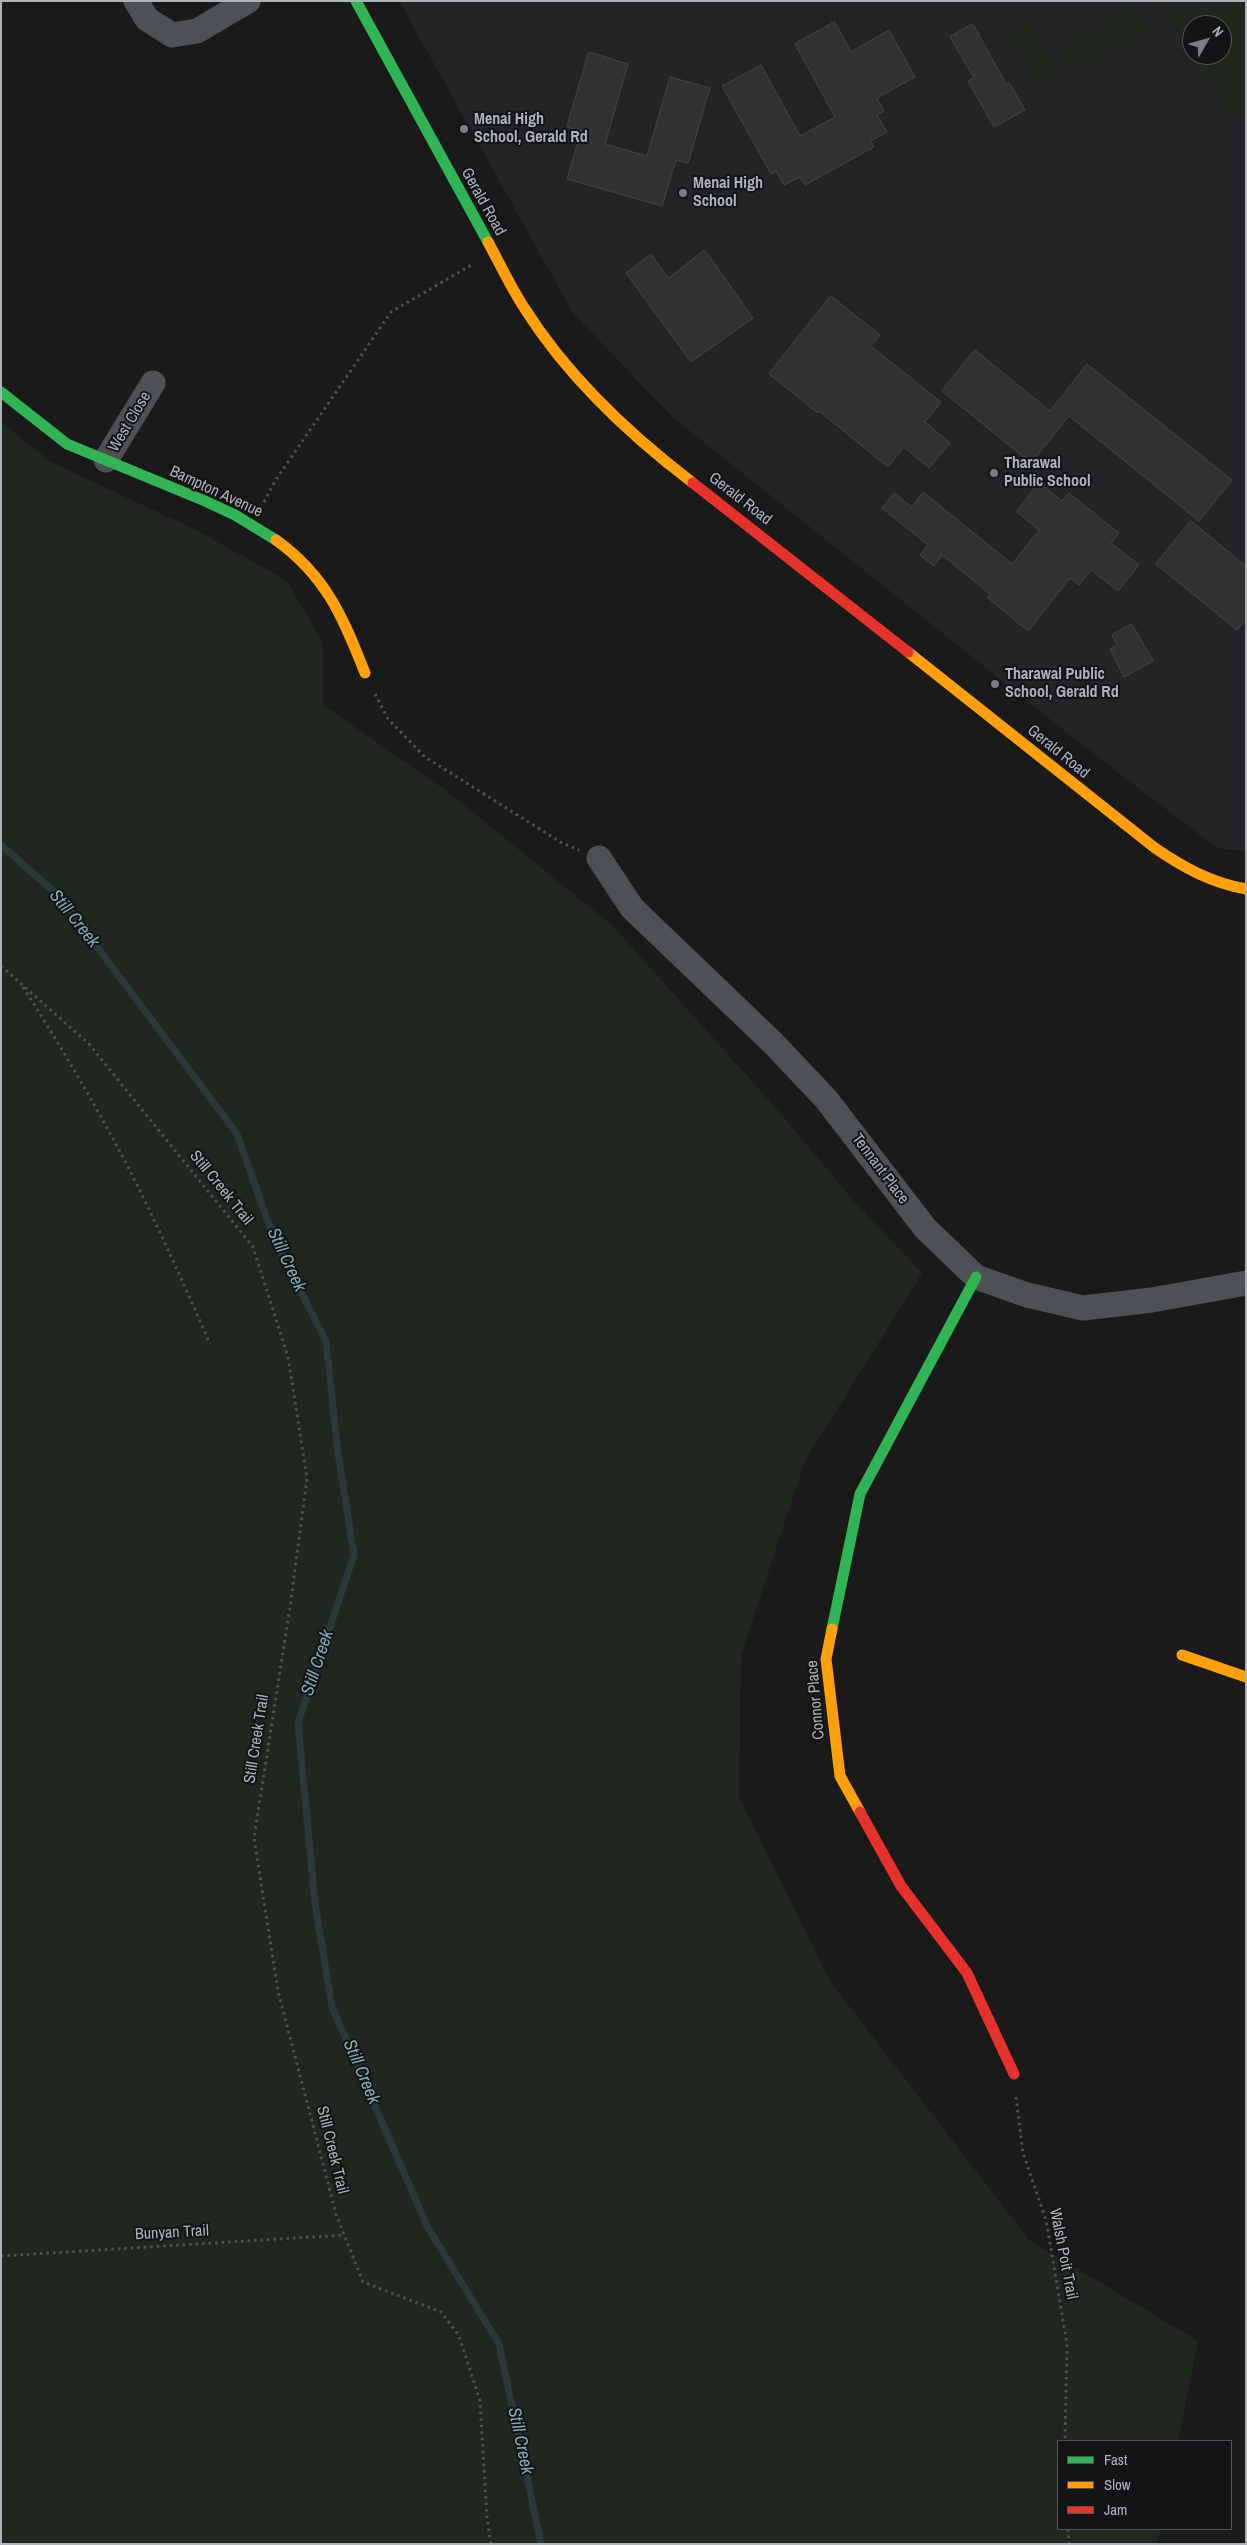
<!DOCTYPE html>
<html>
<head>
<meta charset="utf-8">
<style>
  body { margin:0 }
  #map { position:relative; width:1247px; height:2545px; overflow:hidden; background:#1a1a1a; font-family:"Archivo Narrow",sans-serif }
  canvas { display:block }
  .frame { position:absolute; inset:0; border:2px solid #abb4ba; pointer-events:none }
  .legend { position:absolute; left:1057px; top:2440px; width:175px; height:90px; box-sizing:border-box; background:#141416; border:1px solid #505458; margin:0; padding:6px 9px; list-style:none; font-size:15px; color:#abb4ba }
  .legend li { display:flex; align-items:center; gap:10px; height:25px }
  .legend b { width:25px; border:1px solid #505458 }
  .north { position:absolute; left:1182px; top:15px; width:50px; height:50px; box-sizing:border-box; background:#141416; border:1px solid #505458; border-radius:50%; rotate:52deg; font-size:14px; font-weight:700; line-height:20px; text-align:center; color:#abb4ba }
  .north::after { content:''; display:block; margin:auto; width:18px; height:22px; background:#787e82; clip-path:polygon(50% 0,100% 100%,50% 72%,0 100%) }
</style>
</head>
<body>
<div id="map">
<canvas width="1247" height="2545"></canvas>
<div class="frame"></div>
<ul class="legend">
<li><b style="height:6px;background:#30b455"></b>Fast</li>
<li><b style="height:6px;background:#ff9f0a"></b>Slow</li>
<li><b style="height:6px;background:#e5322d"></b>Jam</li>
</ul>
<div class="north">N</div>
</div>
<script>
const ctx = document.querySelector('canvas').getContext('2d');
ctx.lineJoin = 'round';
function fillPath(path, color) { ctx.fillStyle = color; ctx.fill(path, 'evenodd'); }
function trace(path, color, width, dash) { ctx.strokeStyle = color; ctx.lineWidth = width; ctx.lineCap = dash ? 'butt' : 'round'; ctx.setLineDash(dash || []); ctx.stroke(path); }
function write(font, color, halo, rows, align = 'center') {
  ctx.font = font + ' "Archivo Narrow",sans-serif'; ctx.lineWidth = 4; ctx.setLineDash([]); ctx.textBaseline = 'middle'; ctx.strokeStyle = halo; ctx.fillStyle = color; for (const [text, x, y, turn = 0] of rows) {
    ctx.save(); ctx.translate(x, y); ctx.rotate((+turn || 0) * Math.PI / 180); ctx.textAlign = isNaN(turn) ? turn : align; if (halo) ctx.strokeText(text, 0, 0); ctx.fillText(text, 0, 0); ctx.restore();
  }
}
const built = new Path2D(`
  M399,1H1162L1222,111L1246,119V851L1217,848L1086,748L671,416L573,313Z`);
const green = new Path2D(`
  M1162,1H1246V119L1222,111ZM1192,25H1222V55H1192Z
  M1134,5L1150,34L1071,77L1055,48Z
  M1028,19L1063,81L1039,95L1004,33Z
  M1,422L51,462L200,532L287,581L323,643V705L447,791L613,926L774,1106L854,1201L922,1273L805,1461L741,1655L739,1796L829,1980L1029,2240L1198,2341L1178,2441H1058V2529H1161L1156,2544H1Z`);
const stream = new Path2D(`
  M1,845L59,896L237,1134L273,1236L326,1341L338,1453L354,1555L298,1723L315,1903L332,2007L427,2226L499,2344L541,2544`);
const building = new Path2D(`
  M835,22L851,52L889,30L915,77L877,98L884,111L877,115L887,132L871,141L874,147L805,185L800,177L784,185L776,171L771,174L722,86L761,65L800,136L835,117L795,44Z
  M973,24L1006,84L1009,82L1025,110L994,127L968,81L974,78L950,37Z
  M589,52L628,64L605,144L647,156L670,77L710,88L688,163L676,160L662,206L567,179L581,131L567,127Z
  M705,250L753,318L691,362L626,273L651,254L668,278Z
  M831,296L880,335L871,346L941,402L925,422L950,443L929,468L904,447L888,467L819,411L818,413L769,374Z
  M975,350L1050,411L1087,364L1232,480L1199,521L1069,416L1031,463L942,391Z
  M1039,483L1062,501L1069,493L1119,533L1111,543L1139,565L1118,591L1091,570L1079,585L1070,578L1028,631L987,597L990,594L942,555L934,566L920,555L928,545L882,508L894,493L912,507L923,492L1012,564L1039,530L1017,512Z
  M1191,521L1246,566V619L1237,630L1156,564Z
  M1132,624L1153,661L1124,677L1110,649L1117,645L1112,635Z`);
const path = new Path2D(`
  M264,502L275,481L391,312L473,264
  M375,694L388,719L425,757L562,843L579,850
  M1,966L89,1044L253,1247L288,1357L307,1478L290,1607L254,1838L278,1991L336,2214L363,2282L441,2312L459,2336L480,2401L487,2518L491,2544
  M23,987C60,1045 95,1104 127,1165C157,1224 184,1284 210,1344
  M1016,2097L1023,2153L1046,2220L1067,2344L1065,2441
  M1,2256L344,2235
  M1068,2529L1069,2544`);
const street = new Path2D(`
  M136,1L147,19L172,35L197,31L248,1
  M106,460L153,383
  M599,858L632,908L773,1043L826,1099L925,1228L976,1277L1027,1295L1083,1308L1152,1300L1246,1283`);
const fast = new Path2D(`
  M356,1L488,242
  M1,392L67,444L205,501L235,515L276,540
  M832,1629L860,1494L976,1277`);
const slow = new Path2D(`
  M488,242C500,264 511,288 525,309C568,377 630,435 693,483
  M276,540C326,576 343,617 365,673
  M908,652L1155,848C1184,868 1212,883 1246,889
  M832,1629L826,1659L840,1776L860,1812
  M1182,1655L1246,1677`);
const jam = new Path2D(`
  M693,483L908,652
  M860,1812L901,1886L967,1973L1014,2074`);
const markers = [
  [464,129,5,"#787e82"],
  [683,193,5,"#787e82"],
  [994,473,5,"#787e82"],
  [995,684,5,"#787e82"]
];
const poiNames = [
  ["Menai High",474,120],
  ["School, Gerald Rd",474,138],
  ["Menai High",693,184],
  ["School",693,202],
  ["Tharawal",1004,464],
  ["Public School",1004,482],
  ["Tharawal Public",1005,675],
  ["School, Gerald Rd",1005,693]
];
const streetNames = [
  ["Gerald Road",483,202,61],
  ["West Close",130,422,-59],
  ["Bampton Avenue",216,492,25],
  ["Gerald Road",740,499,38],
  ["Gerald Road",1058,752,39],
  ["Tennant Place",880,1169,53],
  ["Still Creek Trail",221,1188,51],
  ["Connor Place",816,1700,-95],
  ["Still Creek Trail",257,1739,-81],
  ["Still Creek Trail",332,2150,76],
  ["Bunyan Trail",172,2233,-3],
  ["Walsh Poit Trail",1063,2254,79]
];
const waterNames = [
  ["Still Creek",74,919,51],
  ["Still Creek",286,1260,65],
  ["Still Creek",318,1663,-72],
  ["Still Creek",361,2072,67],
  ["Still Creek",520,2441,78]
];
fillPath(built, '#242426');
fillPath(green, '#20271f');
trace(stream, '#2c393c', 7);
fillPath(building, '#323232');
trace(building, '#424546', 1);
trace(path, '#505254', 3, [2.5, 4]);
trace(street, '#4e5153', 25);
trace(fast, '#30b455', 11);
trace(slow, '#ff9f0a', 11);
trace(jam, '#e5322d', 11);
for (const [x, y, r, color] of markers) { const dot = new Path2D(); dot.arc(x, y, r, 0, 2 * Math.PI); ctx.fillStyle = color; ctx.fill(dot); trace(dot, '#141416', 2); }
write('bold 16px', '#abb4ba', '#141416', poiNames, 'left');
write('16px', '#abb4ba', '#141416', streetNames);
write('italic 18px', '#82abb5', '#141416', waterNames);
</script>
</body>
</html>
